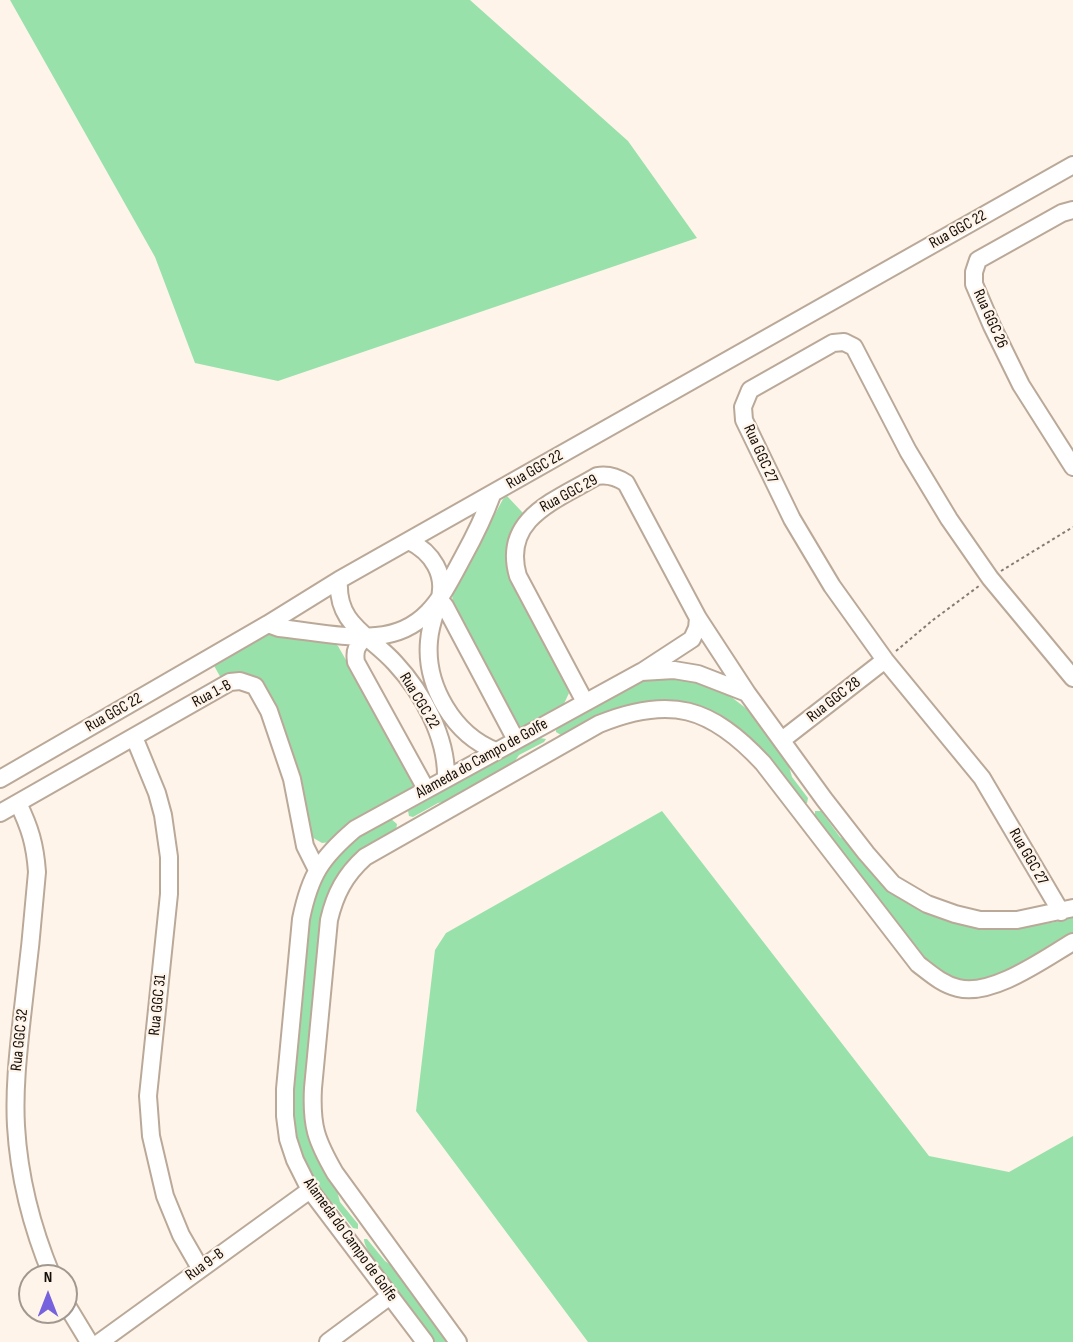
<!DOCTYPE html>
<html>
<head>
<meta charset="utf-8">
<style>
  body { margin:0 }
  #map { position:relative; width:1073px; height:1342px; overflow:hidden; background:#fff4e9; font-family:"Sofia Sans Condensed",sans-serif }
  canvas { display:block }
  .north { position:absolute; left:18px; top:1264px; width:60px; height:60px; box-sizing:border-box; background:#fff4e9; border:2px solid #a1988f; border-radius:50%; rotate:0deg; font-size:16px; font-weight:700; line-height:24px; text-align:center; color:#150f09 }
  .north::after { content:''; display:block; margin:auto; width:21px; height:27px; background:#7562dc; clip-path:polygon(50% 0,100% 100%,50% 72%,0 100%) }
</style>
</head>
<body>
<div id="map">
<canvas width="1073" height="1342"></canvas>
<div class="north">N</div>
</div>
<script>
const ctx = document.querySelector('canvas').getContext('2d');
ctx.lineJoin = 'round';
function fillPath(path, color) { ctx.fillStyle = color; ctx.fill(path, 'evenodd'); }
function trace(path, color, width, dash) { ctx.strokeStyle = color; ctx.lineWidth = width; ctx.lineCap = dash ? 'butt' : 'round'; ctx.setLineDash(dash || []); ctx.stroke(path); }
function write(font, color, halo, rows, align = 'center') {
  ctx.font = font + ' "Sofia Sans Condensed",sans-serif'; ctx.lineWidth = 4.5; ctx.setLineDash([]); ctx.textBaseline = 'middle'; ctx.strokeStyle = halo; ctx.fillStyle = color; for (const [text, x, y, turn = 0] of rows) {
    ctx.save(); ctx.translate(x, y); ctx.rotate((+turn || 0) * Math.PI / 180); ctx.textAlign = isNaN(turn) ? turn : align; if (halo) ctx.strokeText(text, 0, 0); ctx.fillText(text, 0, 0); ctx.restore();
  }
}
const green = new Path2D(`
  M10,0H470L628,141L697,238L278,381L195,363L155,257Z
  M507,496L523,513L510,537L569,693L563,706L522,728L518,726L453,605L452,594L503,499Z
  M262,634L334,643L338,646L416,783L415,789L331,842L322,843L310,836L275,709L266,689L262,684L222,680L212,662Z
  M661,677L689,679L726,693L747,709L788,763L792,777L808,798L807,803H804L788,781L684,705L564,737L556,732V726L633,682Z
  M540,738L546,739L544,742L519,755L513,764L450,801L438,803L413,817L409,816L408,811L435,796L441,788L505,753L517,750Z
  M662,811L929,1156L1009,1172L1073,1136V1342H588L416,1111L435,950L446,933Z
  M815,811H821L840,837L848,842L892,889L1019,928L1055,922L1073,916V934L996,978L967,983L931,969L815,817Z
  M390,818L397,824L396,831L339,878L307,1126L318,1161L336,1187L340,1202L358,1224V1229L353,1228L334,1204L323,1197L306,1172L290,1121L306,922L318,883L333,861L353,840Z
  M364,1239H367L385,1261L397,1269L450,1342H431L383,1277C379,1264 364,1249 364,1239Z`);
const path = new Path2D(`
  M1001,571L1073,527
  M896,651L933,620L979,586`);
const minor = new Path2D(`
  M1073,210L1062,213L978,260L974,272V284L992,326L1021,385L1073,467
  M409,541C432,552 447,575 439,601C435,614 430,626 429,641C425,686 454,735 496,751
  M339,580C336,625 369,634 395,663C422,692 447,737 446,778
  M440,600L445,606L516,740
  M268,624L279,628C309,631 347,639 376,636C426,632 442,596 463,557C474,537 484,517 492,495
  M366,637C357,645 354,650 356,662L426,789
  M643,671L692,639L697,628L698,618
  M585,702L518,576C501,518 557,500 597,476C608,474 617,477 626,483L698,618L747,693
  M134,737L157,793L163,815L169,857V894L148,1096L151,1136L165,1196L181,1235L200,1268
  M782,740L885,660
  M0,779L268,624L339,580L1073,165
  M18,803C30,828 35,844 37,872C33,921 28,969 22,1017C18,1054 14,1090 16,1126C19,1178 32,1228 52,1276
  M0,813L230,682L240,681L255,686L269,711L292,779L305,846L317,870
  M1061,912L982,778L885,660L832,586L792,519L744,420L743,407L750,390L833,343L844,342L854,347L908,451L949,519L990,578L1073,678
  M66,1304L89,1342
  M100,1342L310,1190
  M328,1342L390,1296
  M425,1342L310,1190L295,1160L288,1139L285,1116V1089L301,919C310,875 321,858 355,829L641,672L674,670L698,674L747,693L824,799L866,853L893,884L927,904L955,914L980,920H1017L1073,908
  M458,1342L335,1173C316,1140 311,1126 313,1088L329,920C335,894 345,875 365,857L599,724C670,695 711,707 763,763L918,964C931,974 942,984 958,988C992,997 1044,959 1073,942`);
const streetNames = [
  ["Rua GGC 22",958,230,-29],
  ["Rua GGC 26",990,319,66],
  ["Rua GGC 27",760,454,66],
  ["Rua GGC 22",535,470,-30],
  ["Rua GGC 29",569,494,-28],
  ["Rua 1-B",212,694,-28],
  ["Rua GGC 28",834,700,-38],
  ["Rua CGC 22",419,701,59],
  ["Rua GGC 22",114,713,-30],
  ["Alameda do Campo de Golfe",482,759,-29],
  ["Rua GGC 27",1028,857,60],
  ["Rua GGC 31",158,1005,-84],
  ["Rua GGC 32",20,1040,-84],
  ["Alameda do Campo de Golfe",350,1240,54],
  ["Rua 9-B",205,1265,-36]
];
fillPath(green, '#99e1ab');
trace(minor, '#baa999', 20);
trace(path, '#857c74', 2, [3, 3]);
trace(minor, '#fff', 16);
write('16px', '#150f09', '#fff4e9', streetNames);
</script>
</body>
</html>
